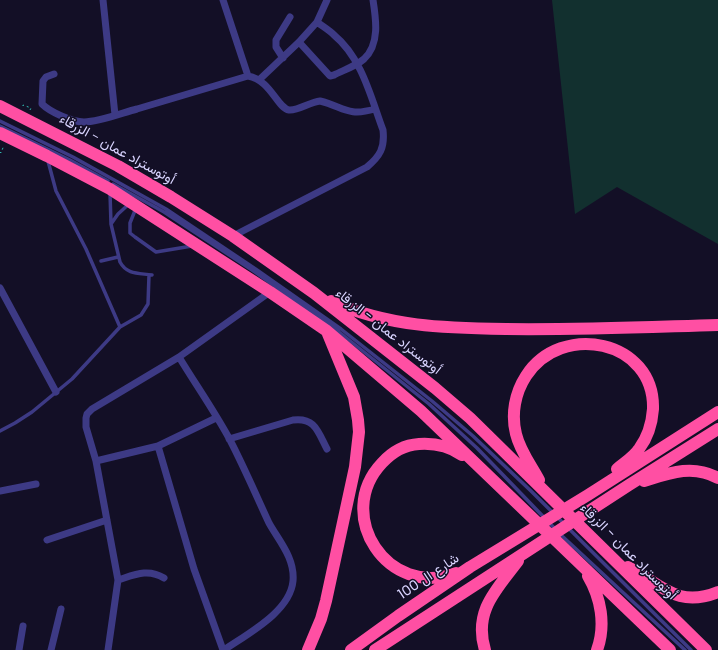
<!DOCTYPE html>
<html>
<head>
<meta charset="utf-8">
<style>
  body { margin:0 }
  canvas { display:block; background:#130f26 }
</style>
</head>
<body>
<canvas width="718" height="650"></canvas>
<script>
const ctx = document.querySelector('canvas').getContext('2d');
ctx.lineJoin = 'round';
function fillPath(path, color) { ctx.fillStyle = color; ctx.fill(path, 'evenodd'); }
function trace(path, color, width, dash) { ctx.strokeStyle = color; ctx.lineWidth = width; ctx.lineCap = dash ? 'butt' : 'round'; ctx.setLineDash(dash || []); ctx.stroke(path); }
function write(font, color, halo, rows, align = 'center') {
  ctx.font = font + ' Poppins,Vazirmatn,sans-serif'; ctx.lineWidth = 3; ctx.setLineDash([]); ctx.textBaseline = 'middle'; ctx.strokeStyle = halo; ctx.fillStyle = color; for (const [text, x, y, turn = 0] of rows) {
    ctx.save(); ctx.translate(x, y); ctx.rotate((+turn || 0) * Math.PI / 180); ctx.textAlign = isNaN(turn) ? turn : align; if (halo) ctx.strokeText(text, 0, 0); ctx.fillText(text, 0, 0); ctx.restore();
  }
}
const green = new Path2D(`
  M552,0H718V244L617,187L575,214Z`);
const path = new Path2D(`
  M23,106V105L31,108L30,110
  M0,152L1,153L4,145`);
const lane = new Path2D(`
  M0,121L73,157L166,209L257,270L341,329L432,401L473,436L531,491L691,650
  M0,126L70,160L108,181
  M48,161L56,191L86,249L120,327
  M113,184L164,212L255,272L339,332L429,404L477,448L561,535L685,650
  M110,193L111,224L120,262C127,275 139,273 152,275
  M136,208L130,223V233L135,237L156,252L192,246
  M111,224L118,214L129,204
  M101,261L118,257
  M0,431L15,423L32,412L72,379L120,327L141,315L148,304L149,275`);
const street = new Path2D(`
  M103,0L115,115
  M223,0L248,76
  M299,42L330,76L334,75C344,70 356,66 364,59C380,44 376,19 373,0
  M283,58L276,47V40L290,17
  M54,74L46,77L43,81L42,104C50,112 72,122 84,122C99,122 122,113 137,109C174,98 211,87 248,76C271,80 277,108 289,110C298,111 310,102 320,101C344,107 347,117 375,109
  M259,80L299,42L317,22L327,0
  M233,236L367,167C380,156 385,148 383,130C371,98 362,58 334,35C329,30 322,26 317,22
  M0,288L56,392
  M179,357C196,385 215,412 230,440C244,467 256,495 269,523C279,541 295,558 293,581C290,612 247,634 224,650
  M229,439L293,420C315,417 318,432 327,449
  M158,446L194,569L223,650
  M96,461L158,446L216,418
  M0,491L36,484
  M47,540L107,520
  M118,580C134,575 148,568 164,578
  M19,650L23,626
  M51,650L61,609
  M108,650L118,580L96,461L86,427V418L87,414L92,409L179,357L270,292`);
const highway = new Path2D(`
  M0,106L118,166L171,197L233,236L314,293L435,388L470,418L706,650
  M0,133L47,156L110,189L270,292L327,331L421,411L670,650
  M331,301C388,327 445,328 506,329C577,330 647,327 718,325
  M539,480C531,465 520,451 516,434C511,414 515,393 526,376C561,321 655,340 653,409C652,423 648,437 639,449C634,457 624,463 617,469
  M644,481C669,473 693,464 718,478
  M628,567C661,584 677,609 718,592
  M456,573C388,599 333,515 382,463C392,452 403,445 419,444C434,443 449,446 462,455
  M588,576C601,598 606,625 597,650
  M308,650L321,619L326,601L355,467L359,432L358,420L354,397L328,334
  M351,650L398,616L470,567L588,495L718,412
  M375,650L629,485L718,429
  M485,650C473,611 497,589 518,561`);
const streetNames = [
  ["أوتوستراد عمان - الزرقاء",117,150,29],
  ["أوتوستراد عمان - الزرقاء",388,332,38],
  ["أوتوستراد عمان - الزرقاء",628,552,45],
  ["شارع ال 100",429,577,-34]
];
fillPath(green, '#12302f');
trace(path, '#2fb8b0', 1, [2, 3]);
trace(lane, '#3d3a85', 3.5);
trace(street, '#3d3a85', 7);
trace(highway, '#ff4fa3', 12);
write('14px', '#d9d4ff', '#130f26', streetNames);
</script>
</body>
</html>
